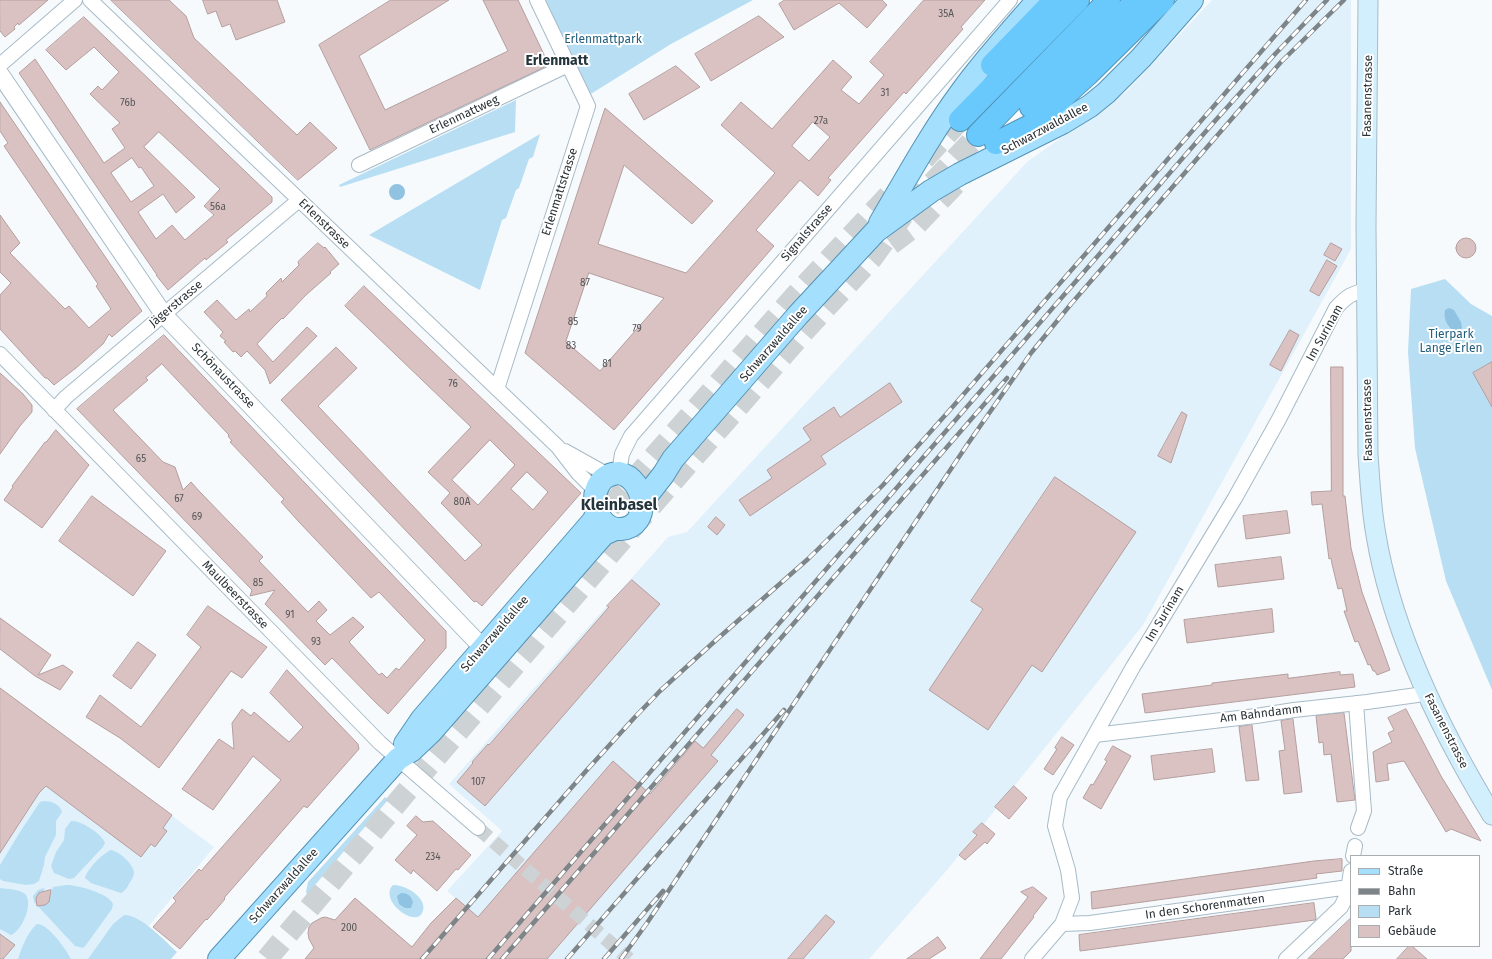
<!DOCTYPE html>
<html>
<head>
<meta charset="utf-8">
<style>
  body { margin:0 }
  #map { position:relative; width:1492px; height:959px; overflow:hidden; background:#f6fafd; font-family:"Fira Sans",sans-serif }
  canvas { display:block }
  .legend { position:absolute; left:1350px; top:855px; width:130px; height:92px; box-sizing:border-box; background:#fff; border:1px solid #aaadaf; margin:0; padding:5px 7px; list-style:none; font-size:12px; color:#2a3236 }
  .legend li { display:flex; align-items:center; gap:8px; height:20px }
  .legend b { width:20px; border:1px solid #aaadaf }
</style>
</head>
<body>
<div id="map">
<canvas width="1492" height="959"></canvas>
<ul class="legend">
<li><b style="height:5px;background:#a5dffe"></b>Straße</li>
<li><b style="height:5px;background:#7e8588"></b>Bahn</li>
<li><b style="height:11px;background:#b8def4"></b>Park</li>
<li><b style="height:11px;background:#dac2c2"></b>Gebäude</li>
</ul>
</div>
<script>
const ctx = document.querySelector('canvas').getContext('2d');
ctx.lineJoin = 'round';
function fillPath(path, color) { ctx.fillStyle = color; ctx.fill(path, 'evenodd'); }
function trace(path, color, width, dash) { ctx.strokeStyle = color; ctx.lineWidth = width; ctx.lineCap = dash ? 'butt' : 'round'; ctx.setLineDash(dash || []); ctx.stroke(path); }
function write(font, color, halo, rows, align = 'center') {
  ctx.font = font + ' "Fira Sans",sans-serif'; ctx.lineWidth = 4; ctx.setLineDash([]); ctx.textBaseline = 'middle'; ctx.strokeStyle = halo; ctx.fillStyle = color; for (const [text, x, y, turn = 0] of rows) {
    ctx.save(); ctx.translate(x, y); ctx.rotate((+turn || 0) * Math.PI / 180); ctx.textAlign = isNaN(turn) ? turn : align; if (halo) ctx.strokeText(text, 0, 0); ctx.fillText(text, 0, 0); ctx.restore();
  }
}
const built = new Path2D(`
  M1212,0H1351V249L1143,625L948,869L869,959H417L463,905L447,891L502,831L449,784L668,537L687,532L1027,162L1126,92Z
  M0,688L214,847L148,927L171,959H0Z`);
const green = new Path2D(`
  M541,0H753L671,44L586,97Z
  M516,100L515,132L340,187L339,185Z
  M540,134L533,157L529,159L519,188L516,190L506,218L502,220L480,290L369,235Z
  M1445,279L1471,304L1492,316V690L1446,581L1415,448L1408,352L1411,289Z
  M385,797L388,800L315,885L321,891L316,897L308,896L306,892L308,882Z
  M43,801C51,801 60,804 62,812L56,821V835L45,857L44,865L39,881L34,884L26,885L3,881L0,879V865L20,832L40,802Z
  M71,821C81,820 102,834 105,843L103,847L74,878L69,879L54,873L51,866L56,852L64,840L65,829Z
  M111,850C120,852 132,863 134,872C134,877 131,880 129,884C127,888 125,891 121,893L91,883L85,878C88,868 102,854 111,850Z
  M66,885C77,885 109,893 113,904L112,909L86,945L83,948L75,946L34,902L33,896L38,890L44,888V891L50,896L53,887Z
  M393,885C405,884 430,899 422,913C415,928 378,900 393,885Z
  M0,888C7,889 19,889 25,894C34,903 22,931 11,935L0,929Z
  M124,915C140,914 166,942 177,952L171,959H88L113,924Z
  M37,924C48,924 66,949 71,959H18C22,947 27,933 37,924Z`);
const water = new Path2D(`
  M389 192a8 8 0 1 1 16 0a8 8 0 1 1-16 0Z
  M1449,308L1454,310L1461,322L1462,328L1459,331L1454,332C1448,326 1443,320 1445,310Z
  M401,893C408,893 411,896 413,902L411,908H405L399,904L397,896Z`);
const building = new Path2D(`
  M0,0H48L19,25L18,23L14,27L15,29L5,37L0,31Z
  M111,0H169L186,16L194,38L297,135L310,122L337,148L298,180Z
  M203,0H277L285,22L236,40L230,24L222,27L216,11L208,14Z
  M391,0H449L359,56L385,110L508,51L483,0H518L549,65L370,150L319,45Z
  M785,0H882L887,5L867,28L839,3L794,30L779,4Z
  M924,0H985L961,27L963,29L906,94L904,92L828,178L831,180L818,196L800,180L756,230L774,246L614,430L525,353L605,108L713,201L692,224L624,165L598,244L686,273L775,173L721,125L741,102L772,129L833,60L852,77L841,90L859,104L884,75L870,62ZM813,122L830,137L809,161L792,146ZM589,273L664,298L600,371L566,342Z
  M759,16L784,37L711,81L695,54Z
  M84,17L272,197V202L226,240L228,242L206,260L205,258L168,290L156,275H157L135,243L19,73L35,59L104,163L125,148L112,129L120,123L90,94L98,86L102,90L119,72L94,47L66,70L46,50ZM159,132L220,189L204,206L214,215L185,240L172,225L156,239L138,212L163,194L176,213L195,197L144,147ZM132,158L139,168L141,167L154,186L131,202L111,173Z
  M676,66L700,87L644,120L629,94Z
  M0,102L142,311L112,337L109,334L103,344L76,368L54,385L47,378H45L0,329V295L11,283L0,272V215L20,243L10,253L65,309L69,306L89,328L111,309L96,286L98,284L4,146L8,143L0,131Z
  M1456 248a10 10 0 1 1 20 0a10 10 0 1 1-20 0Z
  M318,243L324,248L325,247L339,264L330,272L331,273L306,295L283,319L282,318L274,326L257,344L273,362L307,327L317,336L270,384L265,370L247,351L241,357L235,351L233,352L224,342L226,341L220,336L223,332L204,312L217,300L236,320L249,309L250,312L267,296L266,293L281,278L282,282L299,265L298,262Z
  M1331,243L1342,249L1335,261L1324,255Z
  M1327,260L1337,266L1319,296L1310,291Z
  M364,286L581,493L482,606L476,601L474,602L455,582L281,400L336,347L357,368L318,406L465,561L482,545L441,503L450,493L428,472L471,427L345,306ZM490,440L515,465L478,505L452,480ZM527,472L548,492L533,510L511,489Z
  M1290,330L1299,335L1281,371L1270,365Z
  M164,335L446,631V648L388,714L376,703L332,658L325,665L265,604L275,590L250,596L252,590L77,409ZM162,364L229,435L228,436L232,441L230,442L284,499L281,502L299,522L371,598L379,592L425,640L399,670L396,668L387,678L382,673L379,675L349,642L364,627L353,617L330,635L316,621L327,610L319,601L308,612L259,561L263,557L200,492L191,482L183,490L175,467L163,462L113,410L148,380L146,378Z
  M1492,362V407L1473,373Z
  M1331,367H1343V496H1345L1351,548L1362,592L1390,670L1377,675L1375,671H1373L1370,664L1368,665L1358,641L1355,642L1344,611H1347L1342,588L1338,589L1332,564L1331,558L1329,559L1322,504L1312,505L1311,492L1331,491Z
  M0,373L23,394L32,405V412L20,426L0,454Z
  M890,383L902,402L821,456L826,464L750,516L739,500L772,478L767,470L811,440L803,428L834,407L840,417Z
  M1182,412L1187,415L1171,463L1158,456Z
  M56,430L89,465L42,528L4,500L13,487L12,486L45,442H46Z
  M1055,477L1136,532L1042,672L1032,665L988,730L929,690L983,609L971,601Z
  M92,496L166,551L133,596L59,541Z
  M1287,511L1290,533L1246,539L1243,516Z
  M716,517L725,525L717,535L708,527Z
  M1281,557L1284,579L1218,587L1215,565Z
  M632,580L660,604L485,806L457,782L473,763L472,762L488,744L489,745L609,607L607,606Z
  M208,606L267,647L242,678L231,671L159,768L120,738L86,717L100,695L141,727L201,647L187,635Z
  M1272,609L1274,632L1187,643L1184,620Z
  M0,618L51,655L38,675L63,665L73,672L60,690L35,676L0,649Z
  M138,642L156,655L131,689L113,676Z
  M287,670L358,744L359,749L307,808L304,806L224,898L225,899L207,920L206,919L180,949L153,927L176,901L173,898L199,869L201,871L281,780L253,756L213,810L182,789L219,739L234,749L232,723L242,709L251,716L254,712L289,742L303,727L270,693Z
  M1340,672V675L1353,674L1355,687L1145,713L1142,694L1212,685V683L1288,674V678Z
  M0,688L172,815L163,828L167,831L155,847L151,844L141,857L46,786L39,793L0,853Z
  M737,709L744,715L711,755L718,761L547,959H305L314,948L309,939L308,933L309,927L312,923L321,918L325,917L335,920L355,898L412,947L431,923L456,898L478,917L613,761L650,794L695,741L703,748Z
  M1406,709L1441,776L1481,841L1451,829L1446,832L1404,761L1387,764L1389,780L1376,782L1373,752L1392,742L1388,733L1394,730L1388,718Z
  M1344,713L1355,800L1337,802L1331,754L1324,755L1323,742L1319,743L1316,716Z
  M1293,719L1302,792L1284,794L1279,751L1285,750L1281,721Z
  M1252,725L1259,780L1246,781L1239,727Z
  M1062,737L1074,745L1053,775L1044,769L1057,749L1055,748Z
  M1113,746L1131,756L1101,809L1083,798L1091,784L1093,785L1107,761L1105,760Z
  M1212,749L1215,772L1154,780L1151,756Z
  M1014,786L1027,798L1009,819L995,807Z
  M416,816L423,822L433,821L471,855L458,870L456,869L437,891L413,870L411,874L395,860L417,835L407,826Z
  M982,823L995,834L987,844L985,842L965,860L959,855L977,835L973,832Z
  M1342,859V871L1316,874L1317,878L1092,909L1091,892L1314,861Z
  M1033,887L1047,898L1033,916L1034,917L1001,959H980L1028,897L1021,892Z
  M51,890L49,902L45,905L37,906L36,898L39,893Z
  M1314,903L1316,919L1315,920L1080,951L1079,935Z
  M826,915L835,922L803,959H788Z
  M1351,918V951L1343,959H1308Z
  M0,934L15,945L3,959H0Z
  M938,937L946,948L929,959H907Z
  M1409,946H1412L1427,959H1397Z`);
const minorTunnel = new Path2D(`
  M478,828L629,959`);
const motorwayTunnel = new Path2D(`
  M924,159L960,120
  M891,244L916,225L963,176
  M588,532L795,296L893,191
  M267,959L407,791L638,521L807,328L872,258L906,211L978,135`);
const minor = new Path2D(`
  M90,0L558,447L578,473L596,491
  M0,65L75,0
  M359,165L568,65
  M0,354L380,743L478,828
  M497,389L588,106L537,0
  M54,410L66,397L299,200
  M565,451L608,475
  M619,473L622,454L631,436L1010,0
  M1356,703L1364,811L1358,828
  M1095,735L1256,716L1294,710L1367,702L1417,695L1426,691
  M1353,856L1355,846
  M1062,924L1090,923L1349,887
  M1032,959L1062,924L1072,898L1068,870L1055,826L1060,797L1133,667L1235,498L1279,419L1336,308C1347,296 1352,293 1367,290
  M1286,959L1341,907L1347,895L1351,871`);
const tertiary = new Path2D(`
  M0,74L164,315L483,648`);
const secondary = new Path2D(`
  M1368,0L1366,226L1368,454C1370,481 1371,508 1376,535C1392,632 1441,731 1492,815`);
const primary = new Path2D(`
  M880,223C906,179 931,133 962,91C985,59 1012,30 1038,0
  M619,473C647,479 651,527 621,529C591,531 583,475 619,473Z
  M641,503L663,475L673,459L798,315L876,231L931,191L960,174L1062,123L1090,106L1106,93L1141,58L1192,0
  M405,744L422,719L594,520L597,511
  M219,959L398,759L411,751L431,732L595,544L604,534L615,529`);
const motorway = new Path2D(`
  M992,65L1055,0
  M1031,107L1137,0
  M960,120L1078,0
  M978,135L1109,0
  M996,143L1032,125L1088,74L1163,0`);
const rail = new Path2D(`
  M422,959L586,771L635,717L660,691L715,641L808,559L883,485L949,411L1306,0
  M488,959L1214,122L1276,53L1327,0
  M502,959L1007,378
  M567,959L784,710
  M604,959L663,891
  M621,959L647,923L967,445L1031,353L1071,304L1281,62L1344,0`);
const numberNames = [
  ["35A",946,14],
  ["31",885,93],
  ["76b",128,103],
  ["27a",821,121],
  ["56a",218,207],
  ["87",585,283],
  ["85",573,322],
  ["79",637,329],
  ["83",571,346],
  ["81",607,364],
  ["76",453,384],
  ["65",141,459],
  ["67",179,499],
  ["80A",462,502],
  ["69",197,517],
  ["85",258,583],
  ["91",290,615],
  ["93",316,642],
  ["107",478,782],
  ["234",433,857],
  ["200",349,928]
];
const parkNames = [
  ["Erlenmattpark",603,40],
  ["Tierpark",1451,335],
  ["Lange Erlen",1451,349]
];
const streetNames = [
  ["Fasanenstrasse",1368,96,-89],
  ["Erlenmattweg",464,115,-25],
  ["Schwarzwaldallee",1045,129,-28],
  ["Erlenmattstrasse",560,192,-72],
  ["Erlenstrasse",324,224,44],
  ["Signalstrasse",807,233,-49],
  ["Jägerstrasse",176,304,-40],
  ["Im Surinam",1325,333,-61],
  ["Schwarzwaldallee",774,344,-49],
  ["Schönaustrasse",223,376,46],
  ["Fasanenstrasse",1368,420,-91],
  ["Maulbeerstrasse",235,595,46],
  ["Im Surinam",1165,614,-59],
  ["Schwarzwaldallee",495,634,-49],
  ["Am Bahndamm",1261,714,-7],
  ["Fasanenstrasse",1446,731,63],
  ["Schwarzwaldallee",284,886,-48],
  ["In den Schorenmatten",1205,907,-8]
];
const quarterNames = [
  ["Erlenmatt",557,61]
];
const districtNames = [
  ["Kleinbasel",619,506]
];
fillPath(built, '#e0f1fb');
fillPath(green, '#b8def4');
fillPath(water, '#8fc3e1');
fillPath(building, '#dac2c2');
trace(building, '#b59e9e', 1);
trace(minorTunnel, '#cdd2d5', 14, [14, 7]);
trace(motorwayTunnel, '#cdd2d5', 22, [22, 11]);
trace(minor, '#a7bbc7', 16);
trace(tertiary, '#a7bbc7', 19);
trace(secondary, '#a7bbc7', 21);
trace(primary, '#5394b7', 24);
trace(motorway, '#5394b7', 24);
trace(minor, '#fff', 14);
trace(tertiary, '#fff', 17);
trace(secondary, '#d2effe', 19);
trace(primary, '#a5dffe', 22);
trace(motorway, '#69c9fd', 22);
trace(rail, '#7e8588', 4.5);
trace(rail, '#fff', 3, [9]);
write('10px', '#565659', null, numberNames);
write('12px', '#225e7d', '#fff', parkNames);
write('12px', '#2a3236', '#fff', streetNames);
write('bold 14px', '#23343d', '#fff', quarterNames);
write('bold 16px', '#23343d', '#fff', districtNames);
</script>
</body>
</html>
